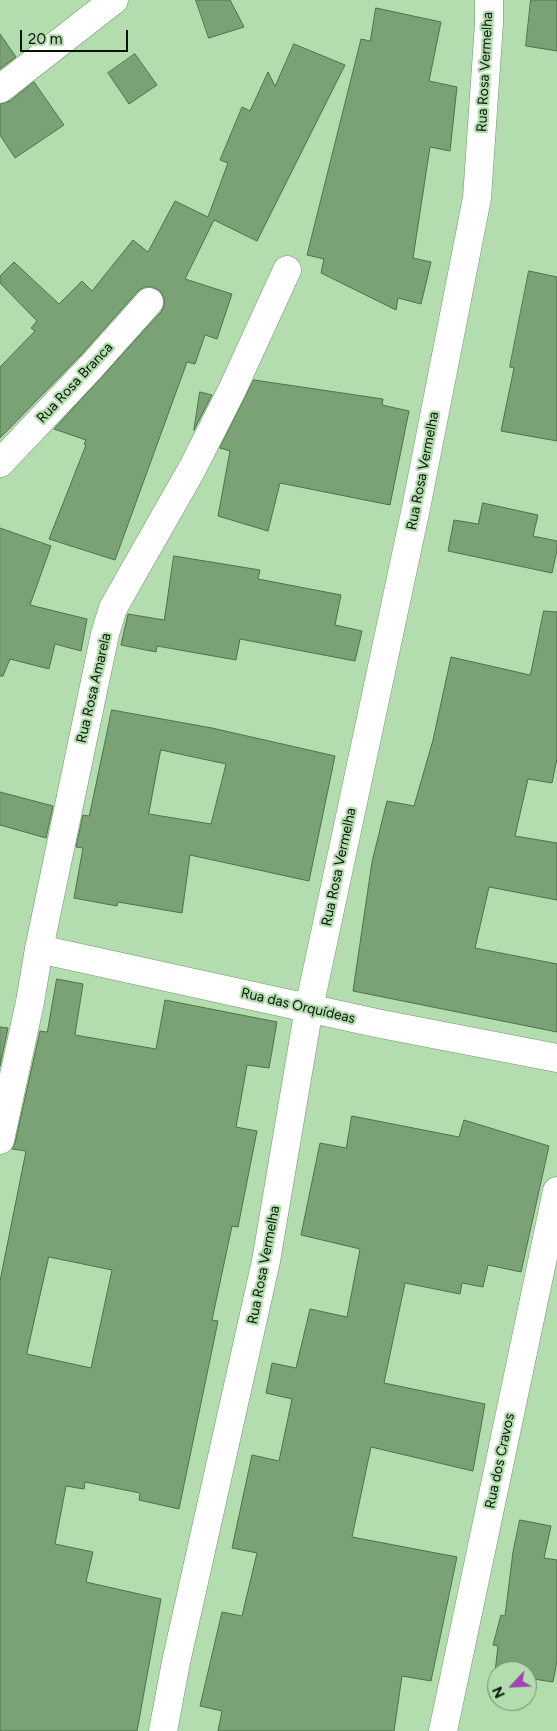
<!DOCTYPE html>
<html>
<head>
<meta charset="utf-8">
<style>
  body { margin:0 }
  #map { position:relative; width:557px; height:1731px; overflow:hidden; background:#b3ddae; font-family:Figtree,sans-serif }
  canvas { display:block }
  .north { position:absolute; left:487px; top:1661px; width:50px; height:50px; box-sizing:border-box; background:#b3ddae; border:1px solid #6d8d6a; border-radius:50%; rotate:245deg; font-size:14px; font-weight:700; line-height:20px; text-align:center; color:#051404 }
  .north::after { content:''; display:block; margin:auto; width:18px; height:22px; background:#a044ae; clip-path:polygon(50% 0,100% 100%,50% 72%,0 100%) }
  .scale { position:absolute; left:20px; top:30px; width:108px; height:22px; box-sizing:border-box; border:2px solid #051404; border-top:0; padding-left:6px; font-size:15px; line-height:18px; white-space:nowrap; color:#051404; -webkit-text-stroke:4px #b3ddae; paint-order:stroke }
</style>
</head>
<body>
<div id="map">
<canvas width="557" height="1731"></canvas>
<div class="north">N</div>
<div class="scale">20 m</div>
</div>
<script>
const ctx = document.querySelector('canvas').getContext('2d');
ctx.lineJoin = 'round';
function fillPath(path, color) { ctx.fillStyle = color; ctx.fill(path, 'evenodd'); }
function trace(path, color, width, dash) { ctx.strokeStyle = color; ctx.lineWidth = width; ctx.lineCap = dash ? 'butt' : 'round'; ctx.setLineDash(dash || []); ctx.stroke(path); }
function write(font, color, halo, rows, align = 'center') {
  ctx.font = font + ' Figtree,sans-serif'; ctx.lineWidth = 4.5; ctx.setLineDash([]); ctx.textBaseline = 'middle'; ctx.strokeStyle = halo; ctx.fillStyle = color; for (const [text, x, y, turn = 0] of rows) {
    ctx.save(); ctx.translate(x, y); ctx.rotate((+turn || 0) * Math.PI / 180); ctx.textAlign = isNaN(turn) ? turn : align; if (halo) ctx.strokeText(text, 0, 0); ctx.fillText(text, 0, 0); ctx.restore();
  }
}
const building = new Path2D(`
  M196,0H230L244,27L209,38Z
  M531,0H557V51L526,46Z
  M376,8L441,22L429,81L457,87L450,151L430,147L413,258L431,262L421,304L398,298L396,310L321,273L324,259L307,255L361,39L370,41Z
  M0,34L16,57L0,69Z
  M294,44L345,65L257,241L214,220L185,279L232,294L217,339L205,335L195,364L187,362L115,560L49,539L86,445L84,444L86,440L54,429L161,312L164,306V298L160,291L153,287H145L138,291L80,356L0,438V367L35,331L31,328L37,321L0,283V276L14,262L59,304L82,281L92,291L133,240L148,252L175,201L208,217L228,163L220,160L242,107L250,111L268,72L275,86Z
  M135,54L157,85L129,104L108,73Z
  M34,82L64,125L15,158L0,135V104L10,101Z
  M529,271L557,277V441L501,431L514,368L510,367Z
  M254,380L383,399L382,405L409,411L390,505L280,483L268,531L218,516L230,451L220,448Z
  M200,392L212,395L194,430Z
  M483,503L538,515L533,536L557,541V550L552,573L448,551L454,520L478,524Z
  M0,528L51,546L30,605L87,619L81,651L55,644L49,669L10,659L3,676H0Z
  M174,556L260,570L258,579L341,595L335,625L362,631L355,661L240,639L236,660L157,646L156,652L121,645L128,614L164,620Z
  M544,611L557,612V758L552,783L528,779L515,836L557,843V900L489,887L475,948L557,964V1032L353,991L372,862L387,801L414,806L433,740L451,657L530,675Z
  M112,710L212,728L335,756L309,881L190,855L182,913L118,902L117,906L74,898L83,848L76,847L83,815L89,816ZM161,750L226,764L211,824L149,814Z
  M0,792L53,806L46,838L0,825Z
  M57,979L83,984L75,1035L156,1049L165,1000L277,1022L269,1068L247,1065L236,1127L257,1131L238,1227L232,1226L212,1320L218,1321L179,1509L139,1500L140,1493L85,1482L84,1489L66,1486L55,1544L93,1552L86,1582L161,1599L137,1731H0V1281L26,1151L12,1149L15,1143L40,1031L47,1032ZM49,1257L112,1270L91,1368L27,1354Z
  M0,1027L8,1028L0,1066Z
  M352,1116L459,1137L464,1120L549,1146L521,1272L488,1265L483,1287L462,1283L460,1294L405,1283L384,1383L485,1404L473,1471L371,1447L352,1537L457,1557L431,1681L402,1676L394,1731H218L222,1711L200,1706L222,1612L242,1616L257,1553L232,1548L252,1455L279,1461L292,1399L266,1393L272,1363L296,1368L310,1309L347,1317L360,1249L301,1235L320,1143L346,1148Z
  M520,1520L551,1526L544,1558L557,1560V1661L553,1682L527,1678V1671L495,1672L498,1646L493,1645L501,1615L505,1616L513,1552Z`);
const minor = new Path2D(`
  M0,89L114,0
  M0,463L91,367L149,302
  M39,949L376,1023L557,1058
  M0,1140L30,1002L39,949L93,691L105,634L113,608L192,469L232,390L287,270
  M163,1731L176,1662L266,1261L309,1008L416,508L477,198L489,23V0
  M443,1731L557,1191`);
const streetNames = [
  ["Rua Rosa Vermelha",485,72,-87],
  ["Rua Rosa Branca",75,383,-47],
  ["Rua Rosa Vermelha",423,471,-79],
  ["Rua Rosa Amarela",94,688,-77],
  ["Rua Rosa Vermelha",339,867,-78],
  ["Rua das Orquídeas",298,1006,13],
  ["Rua Rosa Vermelha",264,1265,-79],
  ["Rua dos Cravos",500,1461,-78]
];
fillPath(building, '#7aa276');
trace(building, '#4d7349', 1);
trace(minor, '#6f966a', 29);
trace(minor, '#fff', 28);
write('14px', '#051404', '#b3ddae', streetNames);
</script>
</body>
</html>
